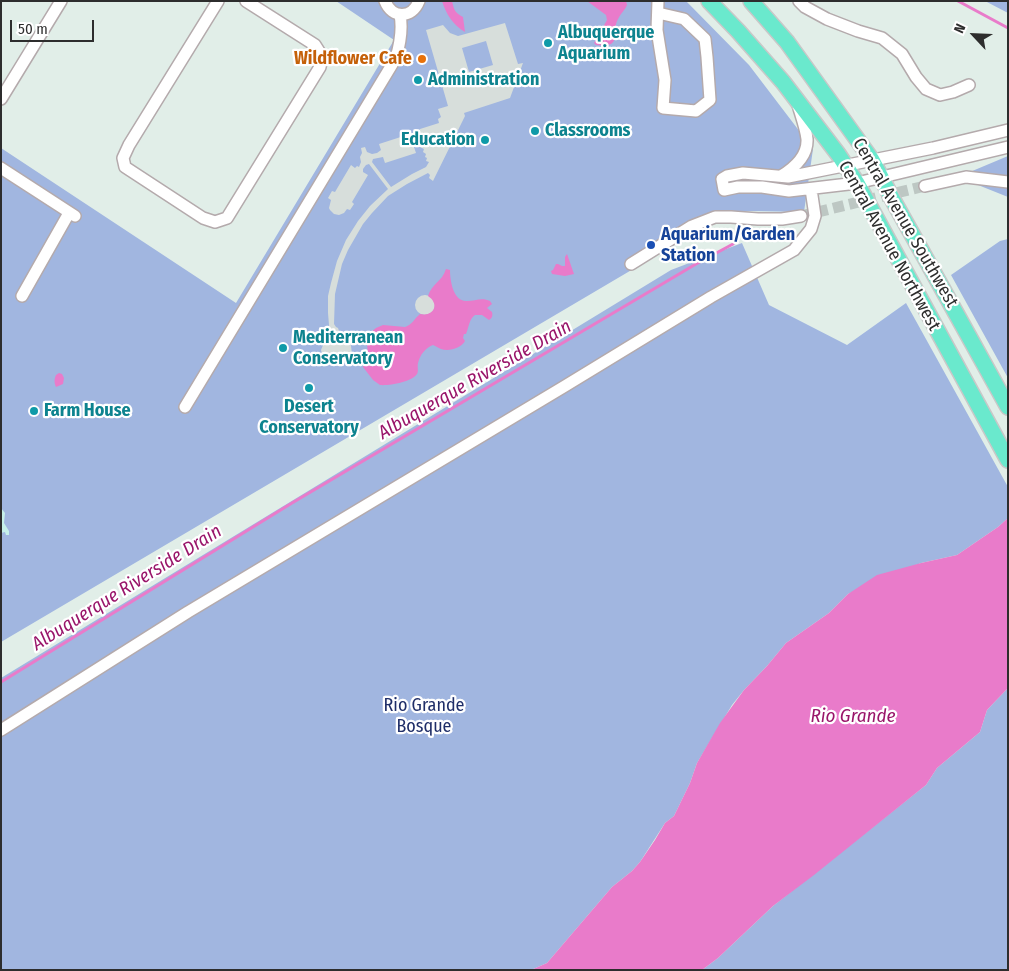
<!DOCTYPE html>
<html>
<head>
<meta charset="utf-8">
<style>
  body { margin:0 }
  #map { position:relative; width:1009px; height:971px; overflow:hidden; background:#e1eee8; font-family:"Fira Sans Condensed",sans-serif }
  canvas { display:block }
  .frame { position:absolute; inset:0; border:2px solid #2d2d2d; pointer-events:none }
  .north { position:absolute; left:949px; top:10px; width:50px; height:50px; -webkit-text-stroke:4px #fff; paint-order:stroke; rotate:295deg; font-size:14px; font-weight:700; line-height:20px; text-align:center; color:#2d2d2d }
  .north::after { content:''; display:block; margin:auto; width:18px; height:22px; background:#2d2d2d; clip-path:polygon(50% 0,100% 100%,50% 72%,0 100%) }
  .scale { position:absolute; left:10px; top:20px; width:84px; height:22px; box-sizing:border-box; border:2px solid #2d2d2d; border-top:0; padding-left:6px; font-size:15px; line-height:18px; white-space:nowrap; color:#2d2d2d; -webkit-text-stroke:4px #fff; paint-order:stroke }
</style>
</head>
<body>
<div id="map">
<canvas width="1009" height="971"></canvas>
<div class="frame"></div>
<div class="north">N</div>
<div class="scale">50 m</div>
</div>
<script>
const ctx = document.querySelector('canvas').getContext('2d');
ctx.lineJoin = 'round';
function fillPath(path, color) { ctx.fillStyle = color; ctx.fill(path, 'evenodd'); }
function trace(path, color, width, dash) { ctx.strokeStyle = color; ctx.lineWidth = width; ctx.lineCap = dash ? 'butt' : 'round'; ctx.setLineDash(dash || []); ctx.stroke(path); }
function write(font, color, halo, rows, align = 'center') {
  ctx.font = font + ' "Fira Sans Condensed",sans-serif'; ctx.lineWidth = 4.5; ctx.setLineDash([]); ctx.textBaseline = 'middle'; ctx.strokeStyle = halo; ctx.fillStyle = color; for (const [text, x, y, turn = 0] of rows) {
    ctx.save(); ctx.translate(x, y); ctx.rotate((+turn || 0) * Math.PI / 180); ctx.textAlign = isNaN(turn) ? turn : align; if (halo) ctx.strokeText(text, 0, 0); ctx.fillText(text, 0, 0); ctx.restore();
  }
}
const green = new Path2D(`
  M336,1H686L749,65L813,149L804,212L752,211L734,212L701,229L1,642V148L236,303L394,40Z
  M985,1H1008V13Z
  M1008,156V197L958,177Z
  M1008,239V378L951,275L1000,241Z
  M742,243L769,305L847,345L906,303L1008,487V518L998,527L957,555L921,563L848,594L829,613L786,643L767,666L744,690L732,705L697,763L690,783L674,816L665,823L640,862L632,871L612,887L547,963L531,970H1V678L671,270Z
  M1008,688V970H702L718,958L773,906L926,785L937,768L980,732L987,710Z`);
const sand = new Path2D(`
  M1,508L5,513L4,523L9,531V535H6L5,532L1,533Z`);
const plaza = new Path2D(`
  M505,23L518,64L523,63L510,98L464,113L465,116L433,181L429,178L430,175L428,173L407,184L388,196L372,213L363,224L348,250L342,264L335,294L334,324L336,327L338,328L339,331L335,332L336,335L344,337L350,342L351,346L352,354L350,359L342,365L337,366L328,363L324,360L321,350L325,340L330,337L328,313V296L331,283L337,261L346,240L358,221L370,206L388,189L369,164L366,165L363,169V172L368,175L352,202L354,204L350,210L347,209L344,213L339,215L334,214L330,210L329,208L331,200L328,198L332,191L335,192L351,165L355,168L357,166L359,167L361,162L360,157L362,153L361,148L365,147L367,152L372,154L377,153L381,150L379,144L410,134L412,140L416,139L420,129L439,123L438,119L441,117L438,109L448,106L426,30L443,25L450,33L458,36ZM486,41L493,65L469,72L462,48ZM418,146L424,149L423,152L426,154L425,157L427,158L426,161L429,162L426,167L412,174L391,187L372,162L373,159L383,157L385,163L416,153L414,147Z
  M415 305a10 10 0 1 1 20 0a10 10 0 1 1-20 0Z`);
const water = new Path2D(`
  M442,1H452C454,10 455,13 463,17L465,32C453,25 446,14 442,1Z
  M587,1H626L627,5C625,10 621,13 618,19C610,34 624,48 596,45L594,43L607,20L606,15Z
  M567,254L574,274L565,276L552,274L551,271L553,270L556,264H558L562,266H565V257Z
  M446,269L450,270C450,280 453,302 467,301C475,301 482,297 490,301L492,304L487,308L492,312C493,316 492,318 489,320L482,315H475C469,319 469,327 466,334H464L463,338L465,341C461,348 449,352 441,349C438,348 436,346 433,345C425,348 420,355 418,363C417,367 419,371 417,374C412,382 388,386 380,385L373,380L363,367C368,356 369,348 365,337L376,328L383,325L405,327C412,325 414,319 420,314C434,317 440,304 428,296C432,283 442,282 446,269Z
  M59,373L62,374L64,378L63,384L56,387C54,383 54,379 56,375Z
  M1008,518V688L987,710L980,732L937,768L926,785L814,875L773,906L718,958L702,970H531L547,963L612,887L632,871L640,862L655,840L665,823L674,816L690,783L697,763L720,723L744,690L767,666L786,643L829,613L848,594L877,575L921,563L957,555L998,527Z`);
const stream = new Path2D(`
  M958,1L1008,28
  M1,682L292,503L696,264L733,244`);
const minorTunnel = new Path2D(`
  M801,216L925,186`);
const minor = new Path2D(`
  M218,1L129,145L123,158L125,167L203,218L215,222L227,218L320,67L322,56L315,45L246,1
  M385,1C392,19 412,19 419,1
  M799,1L805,7L827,19L858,31L882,38L902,54L916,77L926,89L940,95L953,92L969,85
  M658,13L684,19L705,39L707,57L710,100L696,111L663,108L665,80L657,30L658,1
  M1,99L61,1
  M1008,130L933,148L788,177L743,173L727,176L722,179L724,190L738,187H762L789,191L857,183L1008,147
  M1,168L75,216
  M781,176C794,168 808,156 807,139C806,129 801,115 798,105
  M925,186L966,177L1008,182
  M631,264L692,226L715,217H731L758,219H782L801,216
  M22,296L69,213
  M185,407L396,58C400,44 403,30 400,15
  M1,730L188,612L565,386L711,297L794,250L811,229L815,216L811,189`);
const major = new Path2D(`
  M709,1L738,31L783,82L838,154L857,183L1008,460
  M751,1L787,42L872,160L894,202L927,261L1008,407`);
const markers = [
  [548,43,5,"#0f9aa8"],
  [422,59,5,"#e8710a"],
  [418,80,5,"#0f9aa8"],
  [535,131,5,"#0f9aa8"],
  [485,140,5,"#0f9aa8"],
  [651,245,5,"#1a4fb4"],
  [283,348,5,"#0f9aa8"],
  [309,388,5,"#0f9aa8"],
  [34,411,5,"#0f9aa8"]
];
const cultureNames = [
  ["Albuquerque",558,33],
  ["Aquarium",558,54],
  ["Administration",428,80],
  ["Classrooms",545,131],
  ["Education",475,140,"right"],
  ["Mediterranean",293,338],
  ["Conservatory",293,359],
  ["Desert",309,407,"center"],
  ["Conservatory",309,428,"center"],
  ["Farm House",44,411]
];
const foodNames = [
  ["Wildflower Cafe",412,59]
];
const streetNames = [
  ["Central Avenue Southwest",905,223,60],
  ["Central Avenue Northwest",889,246,61]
];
const transitNames = [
  ["Aquarium/Garden",661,235],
  ["Station",661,256]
];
const parkNames = [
  ["Rio Grande",424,706],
  ["Bosque",424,727]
];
const waterNames = [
  ["Albuquerque Riverside Drain",475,380,-30],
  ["Albuquerque Riverside Drain",127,588,-32],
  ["Rio Grande",853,717]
];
fillPath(green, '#a1b6e0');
fillPath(sand, '#c6f0ea');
fillPath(plaza, '#d7dedb');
fillPath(water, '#e97bca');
trace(stream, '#e97bca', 3);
trace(minorTunnel, '#bdc7c3', 11, [11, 5.5]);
trace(minor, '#b4aaac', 14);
trace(major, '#c8c8c8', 18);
trace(minor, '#fff', 11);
trace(major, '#6ae9cd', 15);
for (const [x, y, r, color] of markers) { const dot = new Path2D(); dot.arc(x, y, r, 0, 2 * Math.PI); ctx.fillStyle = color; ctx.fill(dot); trace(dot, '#fff', 2); }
write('bold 18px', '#0d838f', '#fff', cultureNames, 'left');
write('bold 18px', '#c56008', '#fff', foodNames, 'right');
write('18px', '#2d2d2d', '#fff', streetNames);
write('bold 18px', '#164399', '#fff', transitNames, 'left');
write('18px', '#1f2e68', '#fff', parkNames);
write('italic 19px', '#99156a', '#fff', waterNames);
</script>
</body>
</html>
